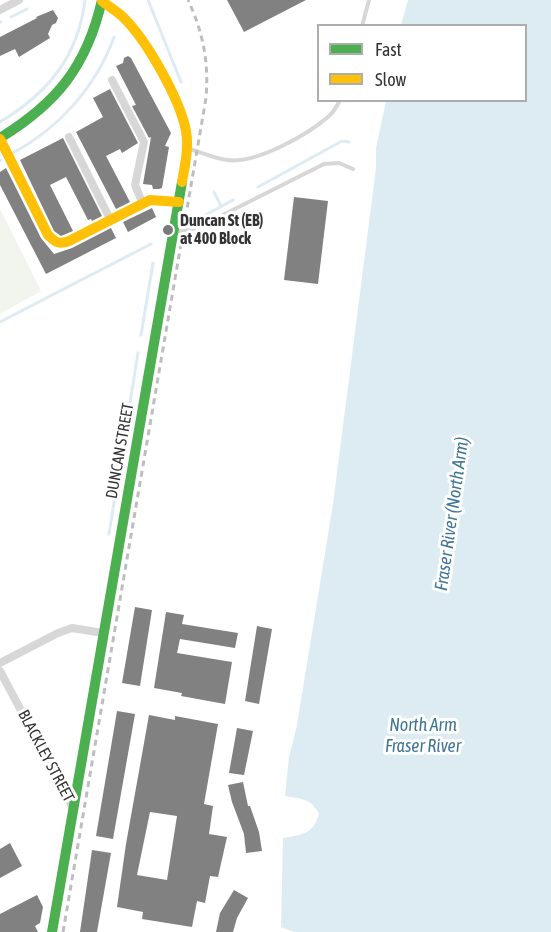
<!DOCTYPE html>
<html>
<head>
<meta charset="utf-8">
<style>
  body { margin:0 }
  #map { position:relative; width:551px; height:932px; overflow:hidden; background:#fff; font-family:"Asap Condensed",sans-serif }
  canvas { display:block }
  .legend { position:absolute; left:317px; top:24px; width:210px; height:78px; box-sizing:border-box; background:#fff; border:2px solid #adadad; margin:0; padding:8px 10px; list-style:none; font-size:18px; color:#333 }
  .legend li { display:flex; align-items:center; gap:12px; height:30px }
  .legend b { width:30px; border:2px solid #adadad }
</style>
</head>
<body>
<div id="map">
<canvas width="551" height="932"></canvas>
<ul class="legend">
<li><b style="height:8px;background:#4caf50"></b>Fast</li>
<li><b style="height:8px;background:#ffc107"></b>Slow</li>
</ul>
</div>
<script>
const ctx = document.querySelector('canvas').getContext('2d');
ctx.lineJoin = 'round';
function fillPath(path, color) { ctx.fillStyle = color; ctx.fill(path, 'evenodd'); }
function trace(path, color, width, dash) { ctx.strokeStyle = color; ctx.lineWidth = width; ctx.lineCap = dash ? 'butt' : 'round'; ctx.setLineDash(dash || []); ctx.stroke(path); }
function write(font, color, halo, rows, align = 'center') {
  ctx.font = font + ' "Asap Condensed",sans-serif'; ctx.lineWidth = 6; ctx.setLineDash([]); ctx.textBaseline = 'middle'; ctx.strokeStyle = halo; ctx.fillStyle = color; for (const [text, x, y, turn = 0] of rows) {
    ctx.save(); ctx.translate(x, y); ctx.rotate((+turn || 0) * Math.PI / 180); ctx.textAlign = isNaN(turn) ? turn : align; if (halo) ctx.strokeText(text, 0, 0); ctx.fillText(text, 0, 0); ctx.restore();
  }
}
const green = new Path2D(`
  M0,209L41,291L0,314Z`);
const water = new Path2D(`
  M408,0H551V932H294L281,927L283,838C301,835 314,834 319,814C311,798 301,799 285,796L289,757L297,725L333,504L376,168V148L386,101L526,100V26L401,25Z`);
const stream = new Path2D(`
  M148,0L181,82
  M11,17L27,9
  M0,22H1
  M0,122C48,93 78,57 85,0
  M13,153C59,128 96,87 114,37
  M0,161L1,160
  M258,187L342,141L349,142
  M214,192L221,206
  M200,218L233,200
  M0,322L151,244
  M141,335L153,263
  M109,534L138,353`);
const building = new Path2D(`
  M227,0H306L244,32Z
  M53,10L58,18L56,23L52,25L48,34L50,38L19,57L15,49L0,56V37L37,18L36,17Z
  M128,56L131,58L171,133L165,146L169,147L162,188L159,189H153L152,185L143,184L151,137L149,138L132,106L136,105L116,66L123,63L124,58Z
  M110,89L138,143L122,153L120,149L106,156L130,202L116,209L76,132L103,117L93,98Z
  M63,138L102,216L92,221L91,219L88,220L66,177L50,185L73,231L61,236L54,231L20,160Z
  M6,168L41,238L54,254L72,248L111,228L116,238L46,274L0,185V172Z
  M294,197L328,201L318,284L284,280Z
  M152,208L156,217L128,232L123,222Z
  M135,607L152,610L140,686L122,683Z
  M166,612L184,615L182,624L238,633L235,648L180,639L177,653L232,662L225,704L181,696L182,693L154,688Z
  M257,626L272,629L259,704L245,701Z
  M117,711L135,714L113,839L96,836Z
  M149,715L175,720V716L218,724L204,804L213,806L209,834L227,837L218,877L210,876L205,903L197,901L192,927L142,919L143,912L117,907L126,844ZM150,812L177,816L167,880L137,875Z
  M237,728L253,731L244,775L229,773Z
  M243,782L248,806H250L259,832L262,851L246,853L244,834L232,802L228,785Z
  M10,843L22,866L0,878V849Z
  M92,850L111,853L97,932H80Z
  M234,890L248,898L237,918L233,932H216L220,913Z
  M37,895L43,907L40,923L35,926L38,932H0V914Z`);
const lane = new Path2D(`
  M362,26L369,0
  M187,148C200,152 215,159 228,160C256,164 309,134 329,116C334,112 337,106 340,100
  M174,232L197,228L324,164L339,163L353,169`);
const street = new Path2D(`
  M0,10L19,0
  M112,80L144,142L135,185L142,202
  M69,137L110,219
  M0,663L58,633L72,628L103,633
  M0,671L74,810`);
const fast = new Path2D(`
  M0,138C57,103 87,66 102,0
  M52,932L182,182`);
const slow = new Path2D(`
  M102,1C109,7 117,11 124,18C147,41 180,99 186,131C189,148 185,165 182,182
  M0,139L48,235C55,242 59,245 69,241L150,200L179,202`);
const rail = new Path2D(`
  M63,932L206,98C209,62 203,32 188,0`);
const markers = [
  [168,230,6,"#7a7a7a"]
];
const poiNames = [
  ["Duncan St (EB)",180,221],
  ["at 400 Block",180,239]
];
const streetNames = [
  ["DUNCAN STREET",120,451,-80],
  ["BLACKLEY STREET",46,756,62]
];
const waterNames = [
  ["Fraser River (North Arm)",452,514,-82],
  ["North Arm",423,725],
  ["Fraser River",423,746]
];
fillPath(green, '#f1f5ed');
fillPath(water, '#ddebf3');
trace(stream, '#ddebf3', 3);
fillPath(building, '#818181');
trace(lane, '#d7d7d7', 4);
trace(street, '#d7d7d7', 8);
trace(fast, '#4caf50', 10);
trace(slow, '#ffc107', 10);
trace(rail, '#bebebe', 3, [6, 4.5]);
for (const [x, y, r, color] of markers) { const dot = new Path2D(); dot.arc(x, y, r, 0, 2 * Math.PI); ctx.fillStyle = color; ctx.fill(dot); trace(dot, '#fff', 2); }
write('bold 16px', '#333', '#fff', poiNames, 'left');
write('16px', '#333', '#fff', streetNames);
write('italic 18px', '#3f7597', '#fff', waterNames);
</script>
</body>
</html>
